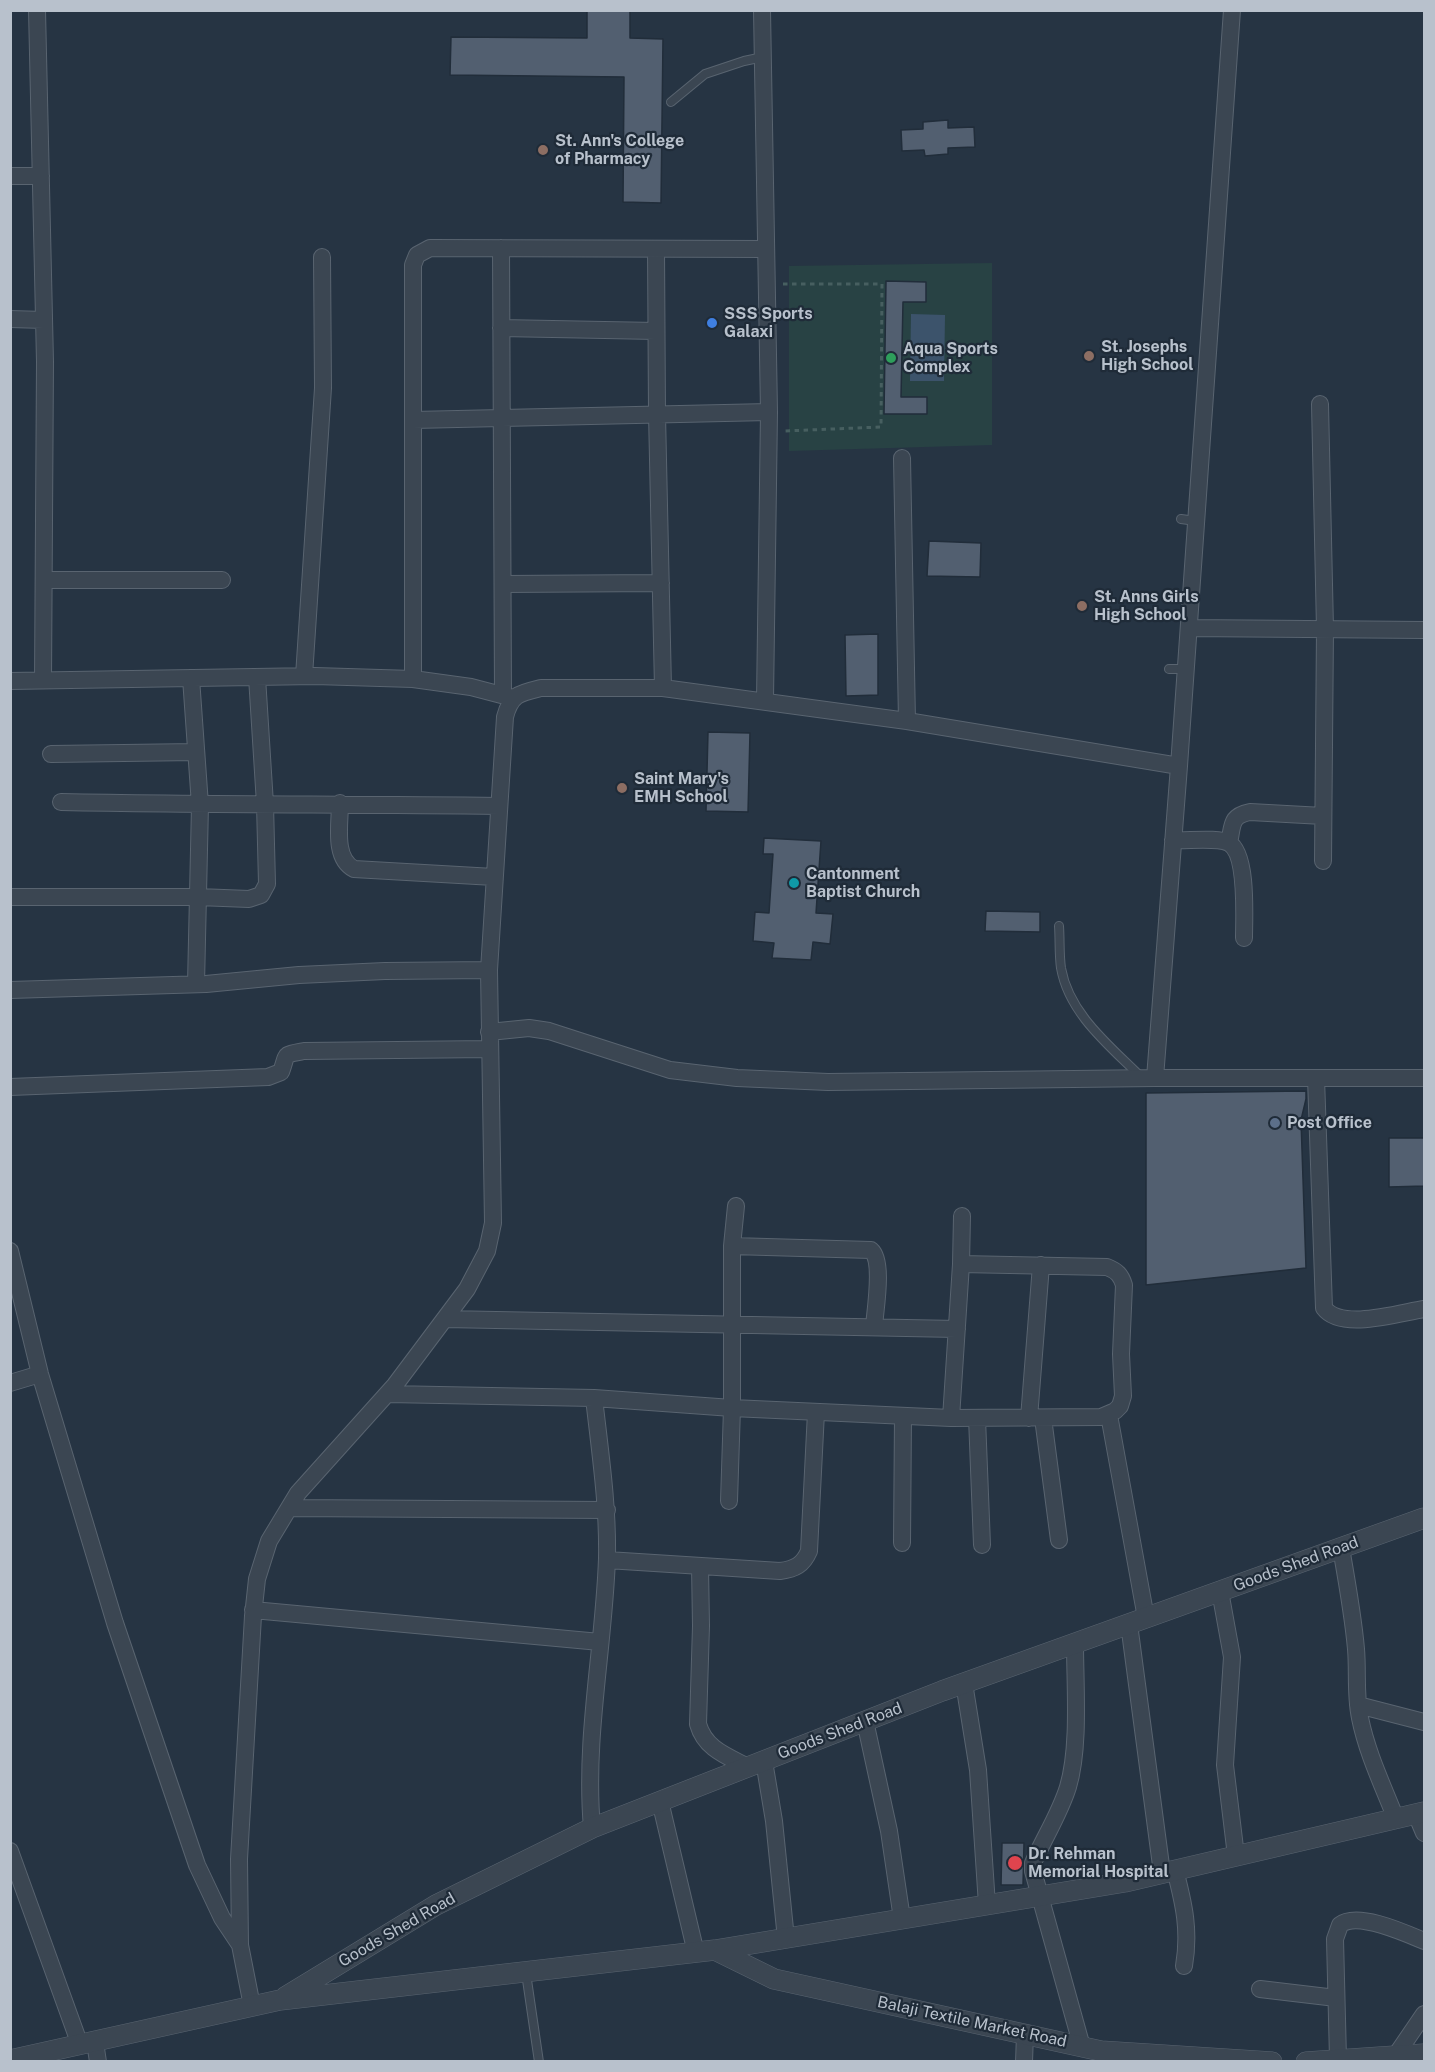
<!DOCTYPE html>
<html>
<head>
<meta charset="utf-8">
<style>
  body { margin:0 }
  #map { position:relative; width:1435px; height:2072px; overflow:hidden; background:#263443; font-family:"Public Sans",sans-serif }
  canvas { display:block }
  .frame { position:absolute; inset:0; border:12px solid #b8c1cc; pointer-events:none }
</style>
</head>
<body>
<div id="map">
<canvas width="1435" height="2072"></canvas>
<div class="frame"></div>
</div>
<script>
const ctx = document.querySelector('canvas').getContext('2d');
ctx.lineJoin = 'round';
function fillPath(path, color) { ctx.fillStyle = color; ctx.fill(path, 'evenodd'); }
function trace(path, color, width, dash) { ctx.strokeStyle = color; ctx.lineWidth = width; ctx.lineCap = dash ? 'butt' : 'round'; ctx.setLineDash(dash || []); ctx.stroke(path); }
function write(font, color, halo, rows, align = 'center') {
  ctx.font = font + ' "Public Sans",sans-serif'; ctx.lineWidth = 4.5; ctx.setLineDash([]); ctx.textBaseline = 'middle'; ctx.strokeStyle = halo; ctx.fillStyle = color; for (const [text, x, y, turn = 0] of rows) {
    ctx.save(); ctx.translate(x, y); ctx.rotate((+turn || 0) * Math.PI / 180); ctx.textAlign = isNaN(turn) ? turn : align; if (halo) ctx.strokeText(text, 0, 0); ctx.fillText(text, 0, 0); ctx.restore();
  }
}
const green = new Path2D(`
  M992,263V445L789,451V266Z`);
const water = new Path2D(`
  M911,314L945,315L944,381H910Z`);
const building = new Path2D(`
  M587,10H630V38L663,39L661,203L623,202L624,77L450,75L451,37L587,38Z
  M948,120V128L974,127L975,147L948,148V154L925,156L924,150L902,151L901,130L923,129V122Z
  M886,281L926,282V302H903L901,397H927V414H884Z
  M929,541L981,543L980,577L927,576Z
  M878,634V695L846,696L845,635Z
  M708,732L750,733L748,812L706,811Z
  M764,838L821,841L816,913L833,914L830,944L813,942L811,960L772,958L774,943L753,941L755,912L769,913L773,854H763Z
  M986,911L1040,912V932L985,931Z
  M1306,1091V1099L1301,1120L1306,1268L1146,1285V1093Z
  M1389,1138H1425V1186L1389,1187Z
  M1002,1843H1024L1023,1885H1001Z`);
const path = new Path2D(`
  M783,284H882L881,427L785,431`);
const service = new Path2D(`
  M671,102L705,74L744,61L763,57
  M1181,519L1196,521
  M1169,669H1186
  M1059,926C1060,940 1059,954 1061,968C1069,1014 1110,1046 1141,1077
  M526,1973L539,2062`);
const minor = new Path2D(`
  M37,10L45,362L43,680
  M762,10L769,412L765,700
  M10,176H41
  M501,248L503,695
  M656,249L657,414L663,688
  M10,319L44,320
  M501,328L656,331
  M1320,404L1325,629L1323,861
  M413,420L769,412
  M902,458L907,721
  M45,580H222
  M503,584L661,583
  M1189,628L1424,630
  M304,676L323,388L322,257
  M191,678L200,805L196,984
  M413,679V265L417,255L430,248L766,249
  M10,681L315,676L413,679L471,687L513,698
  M51,754L196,752
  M61,802C207,805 353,804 499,806
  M340,803C340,824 333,858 354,869L494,877
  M1173,840C1187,841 1218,837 1229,843C1248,854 1244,918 1244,938
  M1229,843C1233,825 1230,816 1250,812L1323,816
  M10,897H198L249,899L261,895L267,884L265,804L257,677
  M10,990L206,984L299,975L385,971L489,970
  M489,1032L529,1028L549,1031L670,1070L737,1078L828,1082L1155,1078H1424
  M1155,1078L1179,766L1232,10
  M1316,1078L1324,1308C1341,1331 1399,1313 1424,1309
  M10,1087L268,1077L281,1072C288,1053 282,1055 304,1051L489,1049
  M732,1246L871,1250C884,1261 875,1310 874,1327
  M10,1251L40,1374L115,1623L197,1865L222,1918L240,1945
  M445,1319L957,1329
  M10,1383L40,1374
  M388,1394L594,1398L732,1408L951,1418L1101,1417L1115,1411L1120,1406L1123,1396L1121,1354L1124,1285C1121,1275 1117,1271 1107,1267L961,1264
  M1109,1415L1146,1618
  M951,1418L961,1264L962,1216
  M977,1418L982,1545
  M1029,1418L1041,1265
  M1043,1418L1059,1540
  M729,1501L732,1408V1246L736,1206
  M289,1508L607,1510
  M902,1543L903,1416
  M1341,1548C1347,1582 1353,1615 1356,1649C1358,1672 1355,1695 1360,1718C1367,1753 1383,1786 1396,1819
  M607,1560L780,1571C795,1569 803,1565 809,1551L816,1412
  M700,1566L701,1626L698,1724C705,1749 727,1756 748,1767
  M1220,1591L1232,1657L1225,1765L1236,1856
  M253,1610L600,1642
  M1129,1624L1162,1873
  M1075,1643C1075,1686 1080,1747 1068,1787C1060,1813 1044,1838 1033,1863V1871L1082,2047
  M964,1683L978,1770L987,1905
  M1358,1705L1424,1722
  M865,1721L889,1831L902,1919
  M764,1761L774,1821L786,1939
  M660,1801L696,1953
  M1416,1814L1424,1833
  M592,1828C584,1738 604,1648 607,1558C608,1504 600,1452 594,1398
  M10,1851L80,2045
  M1175,1870C1184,1904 1190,1931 1184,1966
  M1260,1989L1336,1998
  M252,2006L240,1945L239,1859L253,1616L257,1579L269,1541L298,1493L395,1385L467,1289L487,1251L493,1223L489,970L505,717C511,694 520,693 541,688H663L907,721L1179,766
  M95,2042L98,2062
  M1396,2055L1424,2014
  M1338,2059L1335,1939L1340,1925C1357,1911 1405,1933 1424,1941
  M1024,2062L1025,2034`);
const tertiary = new Path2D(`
  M715,1950L774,1979L1101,2051L1272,2062
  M285,1997L436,1905L592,1828L942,1691L1424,1518
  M10,2060L280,2000L715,1950L1125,1882L1424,1812
  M1306,2062L1424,2054`);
const markers = [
  [543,150,6,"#8d6e63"],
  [712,323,6,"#3f7fe0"],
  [1089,356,6,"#8d6e63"],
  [891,358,6,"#2e9e5b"],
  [1082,606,6,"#8d6e63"],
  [622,788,6,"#8d6e63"],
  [794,883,6,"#0f9aa8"],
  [1275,1123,6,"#5c6f8a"],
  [1015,1863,8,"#e0444e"]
];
const poiNames = [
  ["St. Ann's College",555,141],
  ["of Pharmacy",555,159],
  ["SSS Sports",724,314],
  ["Galaxi",724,332],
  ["St. Josephs",1101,347],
  ["High School",1101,365],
  ["Aqua Sports",903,349],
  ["Complex",903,367],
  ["St. Anns Girls",1094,597],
  ["High School",1094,615],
  ["Saint Mary's",634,779],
  ["EMH School",634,797],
  ["Cantonment",806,874],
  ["Baptist Church",806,892],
  ["Post Office",1287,1123],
  ["Dr. Rehman",1028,1854],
  ["Memorial Hospital",1028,1872]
];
const streetNames = [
  ["Goods Shed Road",1296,1564,-20],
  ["Goods Shed Road",840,1731,-21],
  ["Goods Shed Road",397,1930,-30],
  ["Balaji Textile Market Road",972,2022,12]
];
fillPath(green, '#284244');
fillPath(water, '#3c536b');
fillPath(building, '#525f70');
trace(building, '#212d3a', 1.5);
trace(service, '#596470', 10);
trace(minor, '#596470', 18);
trace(tertiary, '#596470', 21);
trace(path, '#475f60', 3, [4.5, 4.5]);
trace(service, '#3b4652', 8);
trace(minor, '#3b4652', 16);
trace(tertiary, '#3b4652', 20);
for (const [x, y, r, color] of markers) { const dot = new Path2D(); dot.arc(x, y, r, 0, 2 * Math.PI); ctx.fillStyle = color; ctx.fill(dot); trace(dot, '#1f2b38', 2); }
write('bold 16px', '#b8c1cc', '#1f2b38', poiNames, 'left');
write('16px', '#b8c1cc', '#1f2b38', streetNames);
</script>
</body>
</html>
